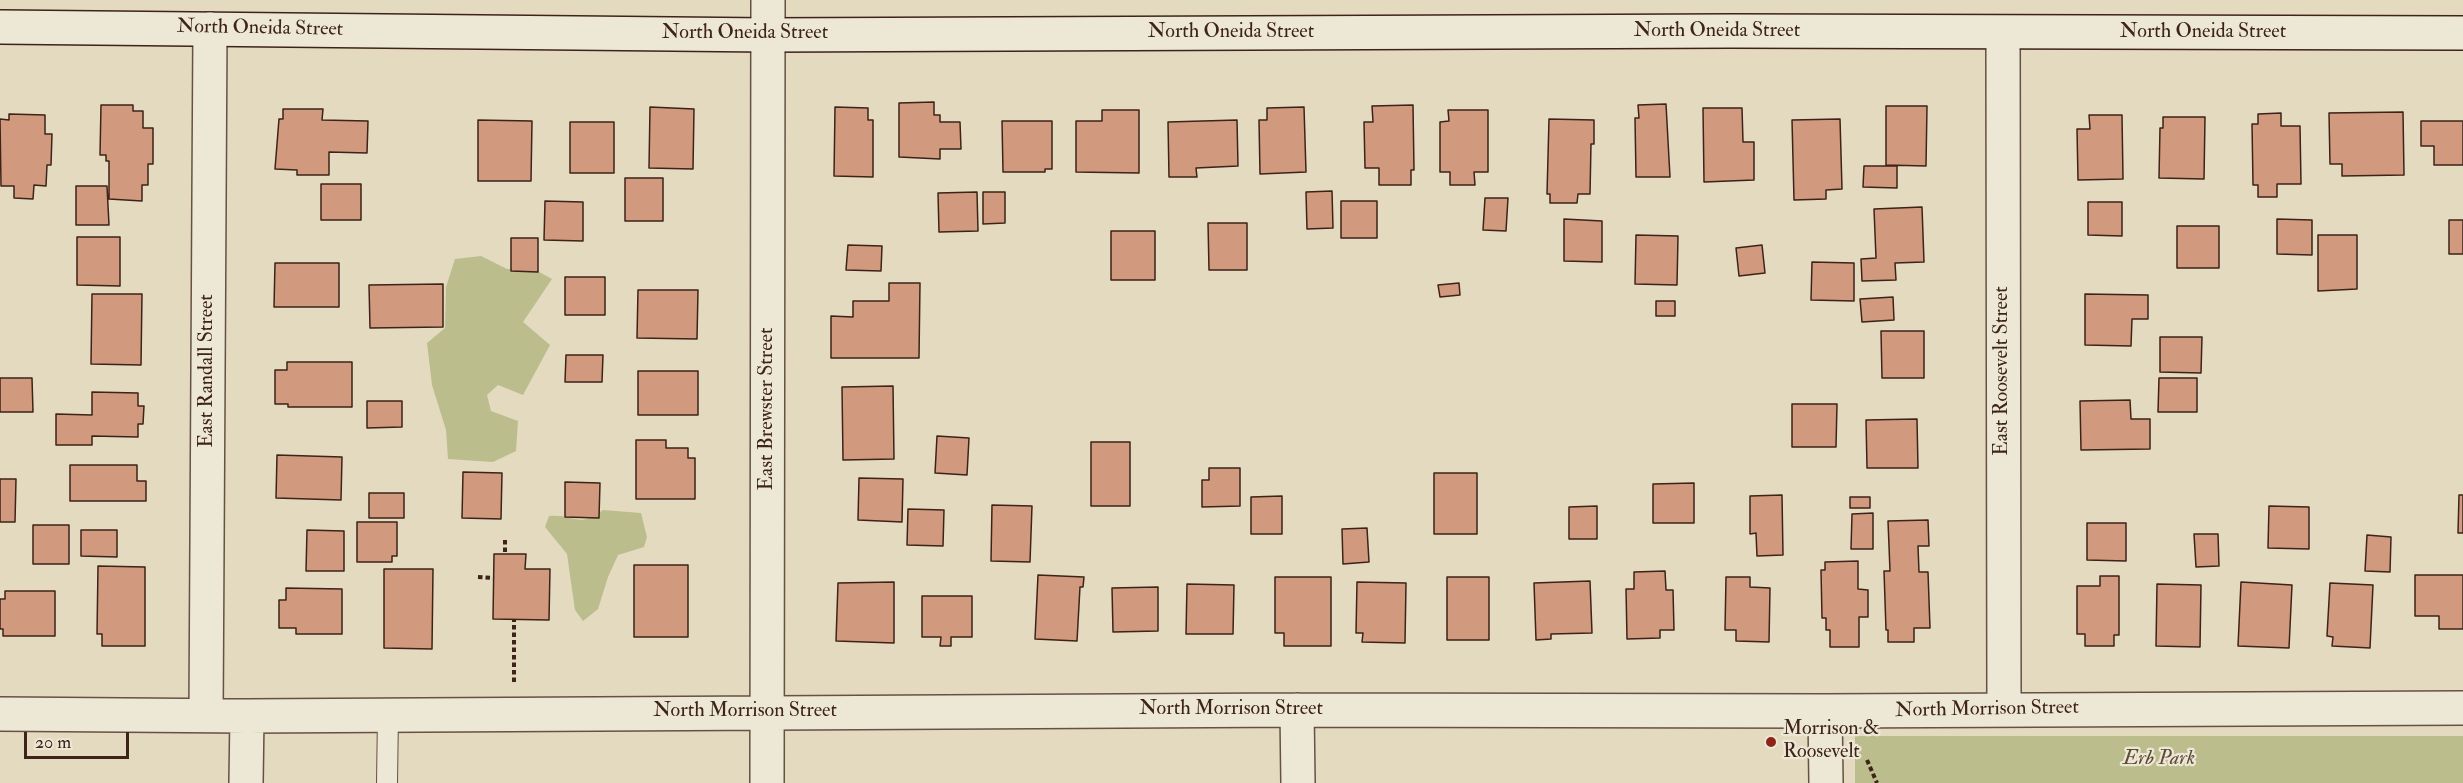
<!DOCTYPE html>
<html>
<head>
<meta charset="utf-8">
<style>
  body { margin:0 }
  #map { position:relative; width:2463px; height:783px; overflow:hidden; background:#e3dac0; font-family:"IM FELL Double Pica",serif }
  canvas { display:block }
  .scale { position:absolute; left:24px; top:732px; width:105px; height:27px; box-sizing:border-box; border:3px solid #3d2318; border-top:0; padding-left:8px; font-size:18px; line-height:21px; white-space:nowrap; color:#3d2318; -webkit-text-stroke:4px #ede7d6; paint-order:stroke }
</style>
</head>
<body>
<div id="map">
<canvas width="2463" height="783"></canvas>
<div class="scale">20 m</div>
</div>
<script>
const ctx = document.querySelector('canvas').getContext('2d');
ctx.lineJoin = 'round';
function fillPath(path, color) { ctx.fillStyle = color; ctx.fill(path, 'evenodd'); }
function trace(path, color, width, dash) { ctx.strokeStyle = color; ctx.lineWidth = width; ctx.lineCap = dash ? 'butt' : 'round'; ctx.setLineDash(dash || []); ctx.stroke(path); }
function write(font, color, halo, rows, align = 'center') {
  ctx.font = font + ' "IM FELL Double Pica",serif'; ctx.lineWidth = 4.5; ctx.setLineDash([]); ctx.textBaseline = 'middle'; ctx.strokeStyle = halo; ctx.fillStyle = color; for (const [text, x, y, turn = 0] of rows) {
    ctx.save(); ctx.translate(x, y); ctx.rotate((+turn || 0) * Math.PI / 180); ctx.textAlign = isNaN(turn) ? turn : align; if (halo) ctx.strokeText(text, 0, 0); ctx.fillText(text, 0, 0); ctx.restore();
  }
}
const green = new Path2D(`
  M481,256L507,269L532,268L552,279L523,322L550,345L523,395L498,385L487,395L491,411L518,421L516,451L493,462L448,459L446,430L432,385L427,343L445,328L446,287L455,259Z
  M603,510L641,513L647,537L644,547L618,555L608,577L598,609L583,621L575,610L567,554L545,527L549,516C576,514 577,529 603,510Z
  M1855,736H2463V783H1855Z`);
const building = new Path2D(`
  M934,102V115H940V122H960L961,149H940V159L899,157V103Z
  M1666,104L1670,177H1636L1635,118H1639L1638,105Z
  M101,105H133V111H143V128H153V164H148V185H142V201L109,199V161H106V155H100Z
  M1413,105L1414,170H1411V185H1379V168H1365L1364,122H1373L1372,106Z
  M1886,106H1927L1926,166L1886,165Z
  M650,107L694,109L693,169L649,168Z
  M835,107L868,108V120H873V177L834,176Z
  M1304,107L1306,172L1260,174L1259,120H1267V108Z
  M1703,108H1742L1743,142H1754V180L1704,182Z
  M283,109H323L322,120L368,121L367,153L329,152V175H297V170L275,169L279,119H283Z
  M1102,110H1139V173L1076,172V121H1102Z
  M1448,110H1488V172H1474L1475,185H1450V172H1440V122L1449,121Z
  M2403,112L2404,175L2342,176V164H2330L2329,113Z
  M2281,113V126H2300L2301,184H2277V197H2258V185H2253L2252,124H2258V114Z
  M9,114L45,115V134H52L51,165H47L46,186L34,185L33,199L14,198V186H1L0,119L9,120Z
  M2089,115H2122L2123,179L2078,180L2077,129H2090Z
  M2163,117H2205L2204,179L2159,178L2160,128H2163Z
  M1549,119L1594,120V144H1591L1590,194H1578L1577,203H1550V194H1547Z
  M1840,119L1842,189L1826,190V199L1794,200L1792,120Z
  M478,120L532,121L531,181H478Z
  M1237,120L1238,166L1196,168L1197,177H1169L1168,122Z
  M1002,121H1052V169H1045V172H1003Z
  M2421,121H2463V165H2434V146H2421Z
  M570,122H614V173H570Z
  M1864,166H1897V188L1863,187Z
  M625,178H663V221H625Z
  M321,184H361V220H321Z
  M76,186H107L109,225H76Z
  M1332,191L1333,228L1307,229L1306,192Z
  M977,192L978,231L939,232L938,193Z
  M983,192H1005V223L983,224Z
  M1485,198H1508L1506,231L1483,230Z
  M545,201L583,202V241L544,240Z
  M1341,201H1377V238H1341Z
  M2088,202H2122V236L2088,235Z
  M1922,207L1924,262L1895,263L1896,280L1862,281L1861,259L1876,258L1874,209Z
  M1564,219L1602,221V262L1564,261Z
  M2277,219L2312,220V255L2277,254Z
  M2449,220H2463V254H2449Z
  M1208,223H1247V270H1209Z
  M2177,226H2219V268H2177Z
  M1111,231H1155V280H1111Z
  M1636,235L1678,236L1677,285L1635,284Z
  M2318,235H2357V289L2318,291Z
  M77,237H120V286L77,285Z
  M511,238H538V272L511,271Z
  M848,245L882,246L881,271L846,270Z
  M1762,245L1765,273L1739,276L1736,248Z
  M1812,262L1854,263V301L1811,300Z
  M275,263H339V307H274Z
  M565,277H605V315H565Z
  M889,283H920L919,358H831V316L853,317V301H889Z
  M1459,283L1460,295L1440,297L1438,285Z
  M443,284V327L370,328L369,285Z
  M638,290H698L697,339L637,338Z
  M92,294H142L141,365L91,364Z
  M2085,294L2148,295V319H2132L2131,346L2085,345Z
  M1893,297L1894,320L1862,322L1860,299Z
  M1656,301H1675V316H1656Z
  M1881,331H1924V378H1882Z
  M2160,337H2202L2201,373L2160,372Z
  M566,355H603L602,382H565Z
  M287,362H352V407H288V404H275V370H287Z
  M638,371H698V415H638Z
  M0,378H32L33,412H0Z
  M2159,378H2197V412H2158Z
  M893,386L894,459L843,460L842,387Z
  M92,392L138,393V406H144L143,424H138V437L92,436V445H56V414L92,415Z
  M2130,400L2131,419H2150V449L2081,450L2080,401Z
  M367,401H402V427L367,428Z
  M1792,404H1837L1836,447H1792Z
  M1917,419L1918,468H1867L1866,420Z
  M937,436L969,438L967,475L935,473Z
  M636,440H666V448H688V458H695V499H636Z
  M1091,442H1130V506H1091Z
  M277,455L342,457L341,500L276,498Z
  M70,465H137V481H146V501H70Z
  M1209,468H1240V506L1202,507V480H1209Z
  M463,472L502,473L501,519L462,518Z
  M1434,473H1477V534H1434Z
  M859,478L903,479L902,522L858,520Z
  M0,479H16L15,522H0Z
  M565,482L600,483L599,518L565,517Z
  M1694,483V523H1653V484Z
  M369,493H404V518H369Z
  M1782,495L1783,555L1757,556L1756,533L1750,534V496Z
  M2459,495H2463V533H2458Z
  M1282,496V534H1251V497Z
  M1850,497H1870V508H1850Z
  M992,505L1032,506L1030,562L991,561Z
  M1597,506V539H1569V507Z
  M2269,506L2309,507V549L2268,548Z
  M908,509L944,510L943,546L907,545Z
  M1873,513V549H1851L1852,514Z
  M1928,520L1929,546H1918L1919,572H1928L1930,628H1914V642H1888V630H1886L1884,571H1890L1888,521Z
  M357,522H397V556H392V562H357Z
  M2087,523H2126V561L2087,560Z
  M33,525H69V564H33Z
  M1367,528L1369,562L1343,564L1342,529Z
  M81,530H117V557L81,556Z
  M307,530L344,531V571H306Z
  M2194,534H2218L2219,566L2196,567Z
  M2367,535L2391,537L2390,572L2365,571Z
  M494,554H526L525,569H550L549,620L493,619Z
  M1858,561V589L1868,590V617H1859V647H1830V630H1826V618H1822L1821,570H1825V562Z
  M634,565H688V637H634Z
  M98,566L145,567V646H102V634H97Z
  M384,569H433L432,649L384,648Z
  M1665,571L1666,590H1673L1674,630H1660V638L1627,639L1626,589H1634V572Z
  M1038,575L1084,577L1083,587H1080L1077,641L1035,639Z
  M2415,575H2463V629H2439V616H2415Z
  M2100,576H2119V635H2114V646H2085V634H2077V586H2100Z
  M1275,577H1331V646H1284V633H1275Z
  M1447,577H1489V640H1447Z
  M1726,577H1750V587L1770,588L1769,642L1736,641V630H1725Z
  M1590,581L1592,633L1551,634V639L1536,640L1534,583Z
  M894,582V643L836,641L838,583Z
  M1357,582L1406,583L1405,643L1362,642L1363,633H1356Z
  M2241,582L2292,585L2289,648L2238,646Z
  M2330,583L2373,585L2370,648L2332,646L2333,637L2327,636Z
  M1187,584L1234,585L1233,634H1186Z
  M2157,584L2201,585L2200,647L2156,646Z
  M1158,587V631L1113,632L1112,588Z
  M286,588L342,589V634H296V628H279V600H286Z
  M5,591H55V636H3V629H0V599H5Z
  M922,596H972V637H951V646H940L941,637H922Z`);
const path = new Path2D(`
  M505,540V554
  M478,577L494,578
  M514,682V620
  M1867,760L1877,783`);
const service = new Path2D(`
  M387,783L388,714`);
const minor = new Path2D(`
  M2003,33L2004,709
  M1297,710L1298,783
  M1825,711L1826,783
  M0,714L247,716L1297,710L1825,711L2463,708
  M206,714L210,29
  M246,783L247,716
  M767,783L768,0`);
const secondary = new Path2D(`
  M0,27L768,35L1731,31L2463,33`);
const markers = [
  [1771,742,6,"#8f2418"]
];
const streetNames = [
  ["North Oneida Street",260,29,1],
  ["North Oneida Street",1717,32],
  ["North Oneida Street",1231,33],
  ["North Oneida Street",2203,33],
  ["North Oneida Street",745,34],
  ["East Randall Street",208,371,-90],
  ["East Roosevelt Street",2003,371,-90],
  ["East Brewster Street",768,409,-90],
  ["North Morrison Street",1231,710],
  ["North Morrison Street",1987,710,-1],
  ["North Morrison Street",745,712]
];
const poiNames = [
  ["Morrison &",1783,730],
  ["Roosevelt",1783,753]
];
const parkNames = [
  ["Erb Park",2159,760]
];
fillPath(green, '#bcbd8d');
fillPath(building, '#d1997e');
trace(building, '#3d2318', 1.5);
trace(service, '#665142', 22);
trace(minor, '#665142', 36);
trace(secondary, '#3d2318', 36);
trace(path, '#3d2318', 4, [4.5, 3]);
trace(service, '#ede7d6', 20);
trace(minor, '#ede7d6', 33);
trace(secondary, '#ede7d6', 33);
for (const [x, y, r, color] of markers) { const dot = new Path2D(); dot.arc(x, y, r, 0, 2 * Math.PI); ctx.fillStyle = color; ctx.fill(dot); trace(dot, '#ede7d6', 2); }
write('20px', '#3d2318', '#ede7d6', streetNames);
write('20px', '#3d2318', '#ede7d6', poiNames, 'left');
write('italic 20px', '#5d4a35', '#ede7d6', parkNames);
</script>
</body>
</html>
